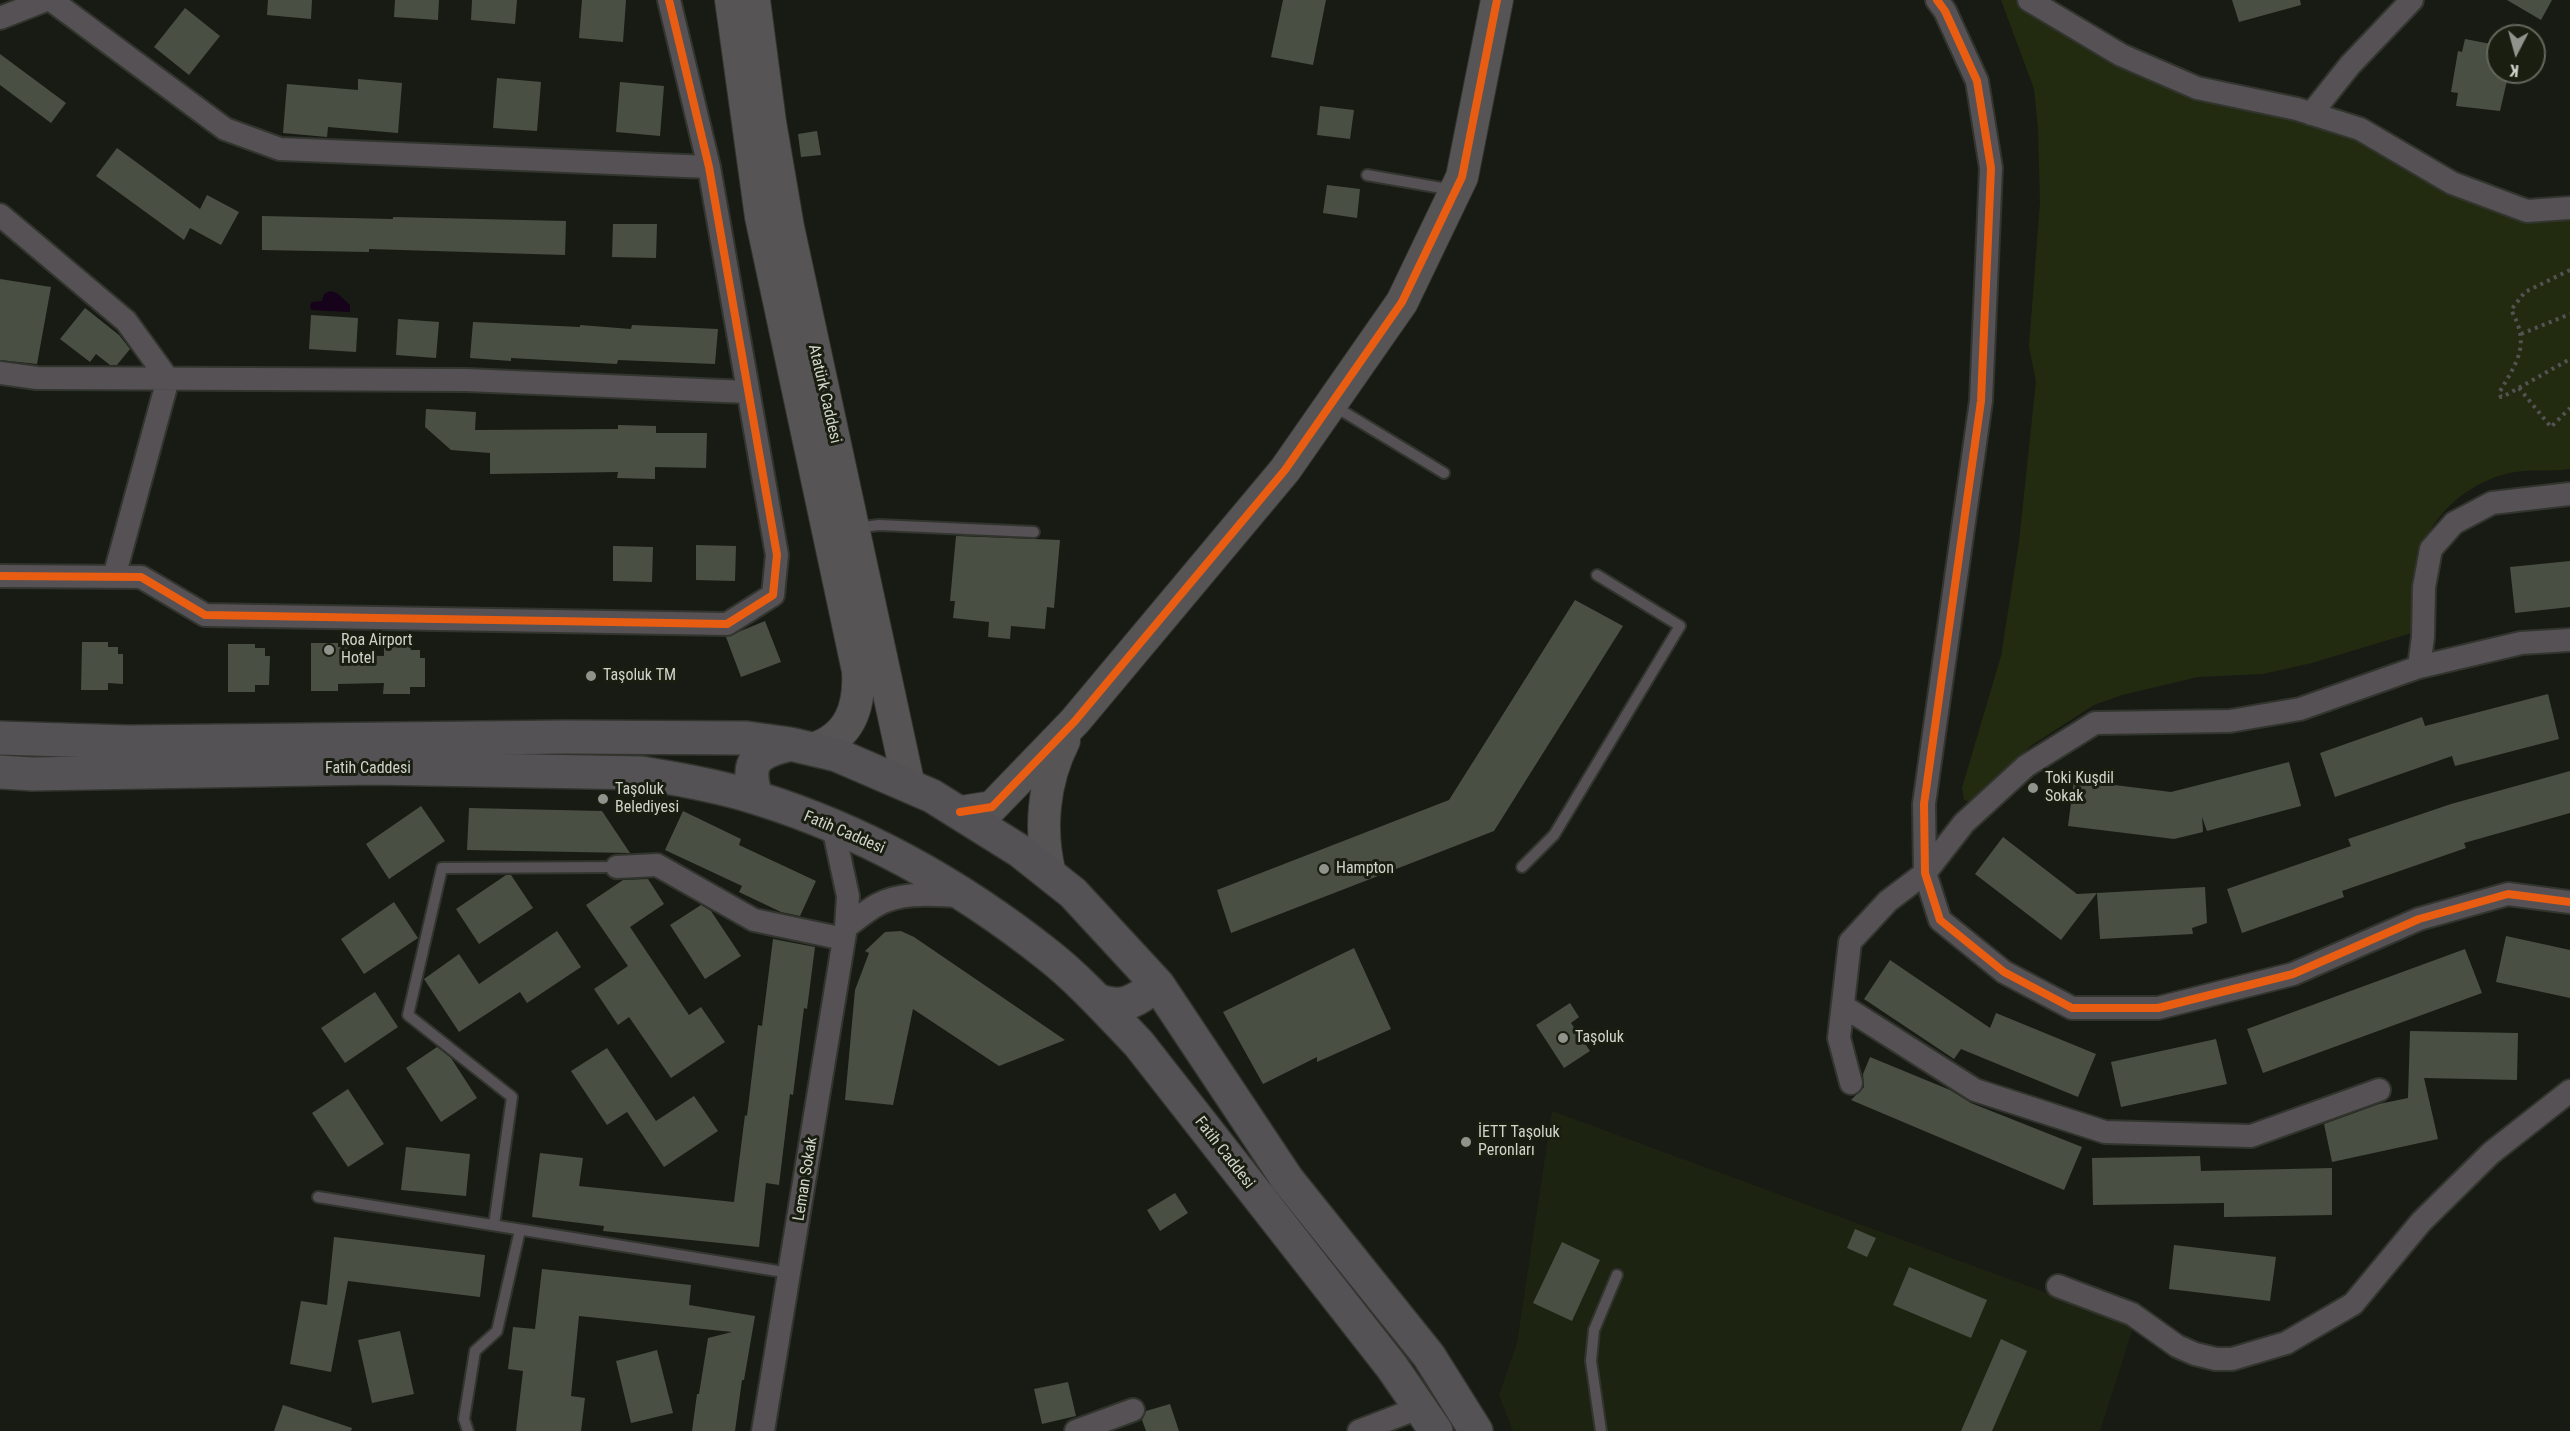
<!DOCTYPE html>
<html>
<head>
<meta charset="utf-8">
<style>
  body { margin:0 }
  #map { position:relative; width:2570px; height:1431px; overflow:hidden; background:#181b14; font-family:"Roboto Condensed",sans-serif }
  canvas { display:block }
  .north { position:absolute; left:2486px; top:24px; width:60px; height:60px; box-sizing:border-box; background:#191e11; border:2px solid #62675b; border-radius:50%; rotate:186deg; font-size:16px; font-weight:700; line-height:24px; text-align:center; color:#d0d4cb }
  .north::after { content:''; display:block; margin:auto; width:21px; height:27px; background:#90938b; clip-path:polygon(50% 0,100% 100%,50% 72%,0 100%) }
</style>
</head>
<body>
<div id="map">
<canvas width="2570" height="1431"></canvas>
<div class="north">K</div>
</div>
<script>
const ctx = document.querySelector('canvas').getContext('2d');
ctx.lineJoin = 'round';
function fillPath(path, color) { ctx.fillStyle = color; ctx.fill(path, 'evenodd'); }
function trace(path, color, width, dash) { ctx.strokeStyle = color; ctx.lineWidth = width; ctx.lineCap = dash ? 'butt' : 'round'; ctx.setLineDash(dash || []); ctx.stroke(path); }
function write(font, color, halo, rows, align = 'center') {
  ctx.font = font + ' "Roboto Condensed",sans-serif'; ctx.lineWidth = 6; ctx.setLineDash([]); ctx.textBaseline = 'middle'; ctx.strokeStyle = halo; ctx.fillStyle = color; for (const [text, x, y, turn = 0] of rows) {
    ctx.save(); ctx.translate(x, y); ctx.rotate((+turn || 0) * Math.PI / 180); ctx.textAlign = isNaN(turn) ? turn : align; if (halo) ctx.strokeText(text, 0, 0); ctx.fillText(text, 0, 0); ctx.restore();
  }
}
const built = new Path2D(`
  M1552,1111L2134,1325L2100,1431H1513L1499,1395L1517,1343Z`);
const green = new Path2D(`
  M2001,0H2038L2205,98C2250,113 2298,118 2342,135C2394,156 2441,189 2493,209C2514,218 2548,221 2570,220V469C2552,472 2533,469 2515,472C2475,478 2431,512 2422,552C2417,575 2419,607 2418,631L2312,663L2263,674L2198,677L2122,695L2094,705L2032,745L1971,802L1964,800L1962,788L2001,656L2019,542L2036,381L2029,347L2040,202L2038,128L2034,89Z`);
const water = new Path2D(`
  M330,291L337,293L350,305V312L311,310L310,305L312,302L322,301L324,294Z`);
const building = new Path2D(`
  M268,0H312L311,19L267,15Z
  M395,0H439L438,20L394,17Z
  M472,0H517L515,24L471,20Z
  M582,0H626L623,42L579,38Z
  M1283,0H1326L1313,65L1271,57Z
  M2232,0H2300L2301,5L2239,22Z
  M2507,0H2552L2541,20Z
  M185,8L220,36L189,75L154,47Z
  M2465,39L2491,44L2490,46L2498,47V72H2509L2500,111L2456,106L2458,93L2451,92L2458,51L2462,52Z
  M0,54L66,103L51,123L0,85Z
  M497,78L541,82L537,131L493,128Z
  M358,79L402,83L398,133L328,127L327,137L283,133L287,84L358,90Z
  M620,82L664,86L660,136L616,132Z
  M1320,106L1354,110L1350,139L1317,135Z
  M817,131L821,155L801,157L798,134Z
  M117,148L200,209L207,195L239,212L221,245L190,228L184,240L96,176Z
  M1327,185L1360,189L1357,218L1323,213Z
  M262,216L393,219V217L566,221L565,255L369,249V252L262,250Z
  M613,224H657L656,258L612,257Z
  M0,279L51,287L37,364L0,360Z
  M85,308L119,335L130,349L117,365H110L96,354L90,362L60,339Z
  M311,315L358,318L356,352L309,349Z
  M398,319L439,322L436,358L396,355Z
  M473,322L580,327V325L631,329L632,325L718,329L715,364L618,360L617,364L511,358V361L470,358Z
  M426,409L476,412L475,430L618,429V425L656,426V433H707L706,468L655,467V479L617,478L618,472L490,474V453L451,450L425,427Z
  M956,536L1060,540L1054,608L1047,607L1045,629L1011,626L1010,639L988,637L989,622L953,618L955,601H950Z
  M696,545L736,546L735,581L696,580Z
  M613,546L653,547L652,582L613,581Z
  M2570,561V607L2515,613L2510,567Z
  M1575,600L1623,626L1494,831L1231,933L1217,890L1449,800Z
  M765,621L781,662L741,677L726,637Z
  M82,642H108V647H118V654H123V684L108,683V690H81Z
  M311,643H338V647H348V655L384,656V646H410L411,650H420V658H425V687H410V694H383L384,683L338,684V691H311Z
  M228,644H255V648H265V656H270L269,685H255V692H228Z
  M2548,694L2559,739L2455,766L2452,756L2335,797L2320,753L2422,717L2425,726Z
  M2289,762L2301,806L2207,831L2202,817L2203,832L2174,839L2068,826L2074,780L2171,792Z
  M2570,771V813L2464,843L2466,848L2342,891L2344,897L2242,933L2227,889L2351,846L2348,839L2451,804Z
  M421,806L445,841L389,879L366,844Z
  M469,808L602,811L630,853L467,850Z
  M683,811L741,839L739,845L816,881L800,916L781,912L739,892L742,886L665,850Z
  M2003,837L2077,894L2097,893L2061,940L1975,874Z
  M506,875H511L533,908L479,944L456,909Z
  M648,879L664,904L630,927L689,1015L701,1007L725,1042L671,1078L629,1017L618,1025L594,989L628,966L586,905L623,880Z
  M2205,887L2207,923L2192,928L2193,934L2100,939L2097,893Z
  M394,902L418,938L364,974L341,939Z
  M701,905L711,911L741,956L705,979L670,925Z
  M557,931L581,967L527,1003L520,992L459,1032L424,979L459,954L479,984Z
  M901,931L914,937L1065,1040L999,1066L913,1009L893,1105L845,1100L855,990L869,953L865,951L885,932Z
  M2506,936L2570,950V998L2496,982Z
  M773,939L815,947L807,1009L804,1008L793,1095L790,1094L779,1185L766,1183L759,1247L603,1231L604,1226L532,1217L540,1153L583,1158L579,1186L734,1202L745,1115L747,1116L758,1025L762,1026Z
  M1354,948L1391,1029L1317,1062V1057L1263,1084L1223,1012Z
  M2465,949L2482,993L2263,1073L2247,1029Z
  M1890,960L1990,1028L1996,1013L2096,1054L2078,1097L1961,1049L1954,1059L1864,999Z
  M375,992L398,1027L345,1063L321,1028Z
  M1570,1003L1579,1017L1571,1023L1590,1051L1564,1068L1536,1025Z
  M2410,1031L2518,1033L2517,1080L2424,1078L2438,1139L2332,1162L2324,1124L2379,1104L2408,1098Z
  M2216,1039L2227,1084L2121,1107L2111,1062Z
  M437,1047L451,1058L477,1098L441,1122L406,1068Z
  M607,1048L656,1121L694,1096L718,1131L664,1167L627,1112L607,1125L571,1071Z
  M1870,1057L1950,1090L1971,1103L2082,1147L2064,1190L1851,1100L1864,1087L1863,1074Z
  M348,1089L384,1144L348,1167L312,1113Z
  M406,1147L470,1154L466,1196L401,1190Z
  M2200,1156L2201,1171L2332,1168V1215L2224,1217V1203L2093,1205L2092,1158Z
  M1175,1193L1188,1213L1160,1231L1147,1210Z
  M1855,1229L1876,1238L1867,1257L1847,1248Z
  M334,1237L485,1255L480,1297L348,1281L331,1372L290,1364L301,1301L327,1305Z
  M1562,1242L1600,1260L1572,1321L1533,1303Z
  M2174,1245L2276,1257L2270,1301L2169,1289Z
  M1909,1267L1987,1300L1971,1338L1893,1305Z
  M542,1269L691,1285L689,1305L755,1316L744,1380H742L735,1431H692L697,1394H699L708,1338L732,1332L579,1316L571,1396L585,1398L581,1431H516L523,1371L508,1369L513,1327L535,1329Z
  M400,1331L414,1394L372,1403L358,1340Z
  M2001,1339L2027,1351L1992,1431H1961Z
  M657,1350L673,1413L631,1423L616,1361Z
  M1068,1382L1076,1416L1042,1424L1034,1389Z
  M1170,1404L1179,1431H1146L1142,1420L1146,1411Z
  M283,1405L352,1428L351,1431H274Z`);
const path = new Path2D(`
  M2570,270L2525,292L2511,310C2531,345 2517,362 2499,393L2501,397L2508,394L2570,359
  M2521,334L2570,314
  M2519,388L2551,427L2570,408`);
const lane = new Path2D(`
  M1367,175L1453,190
  M1334,406L1444,473
  M855,528L879,525L1034,532
  M1522,867L1554,835L1680,626L1597,575
  M318,1197L790,1273
  M494,1225L512,1097L408,1015L442,868L617,867
  M468,1431L464,1419L475,1351L497,1331L520,1230
  M1601,1431L1591,1361L1594,1330L1617,1275`);
const street = new Path2D(`
  M51,0L225,129L280,149L709,167
  M1937,0L1945,11L1977,81L1991,168L1981,401L1924,804L1925,873L1940,920L2004,972L2072,1008H2158L2293,974L2419,919L2508,894L2570,902
  M2029,0L2121,55L2197,88L2297,109L2360,129L2452,183L2527,211L2570,208
  M0,18L46,0
  M2311,114L2350,65L2412,0
  M0,215L126,321L168,379L114,577
  M0,373L37,378L466,380L748,392
  M0,576L141,577L205,615L727,624L773,595L777,555L709,167L669,0
  M2419,667L2423,637L2424,587L2431,549L2454,523L2492,503L2570,494
  M617,867L657,865L754,920L844,939
  M846,927C856,920 866,911 877,905C902,891 934,895 962,896
  M1843,1006L1975,1090L2105,1132L2251,1136L2379,1090
  M1851,1083L1839,1038L1850,942L1888,901L1925,873L1964,823L2026,766L2095,723L2230,721L2300,709L2419,667L2521,643L2570,640
  M2058,1286L2132,1314L2177,1346L2195,1354L2216,1359H2232L2286,1343L2353,1304L2421,1222L2491,1153L2570,1091
  M763,1431L846,927L848,896L833,827
  M1076,1431L1133,1410
  M1359,1431L1421,1407`);
const secondary = new Path2D(`
  M731,0L761,217L858,671C860,707 850,737 813,749
  M754,0L770,122L788,227L909,786
  M960,812L992,807L1075,721L1285,470L1402,302L1462,177L1497,0
  M1050,874C1039,831 1043,782 1064,741`);
const primary = new Path2D(`
  M0,738L128,742L566,737L747,738L790,744L837,755L932,796L1020,851L1073,893L1158,985L1287,1179L1429,1356L1476,1431
  M0,772L32,774L373,768L641,773C679,779 719,786 757,798C863,831 961,886 1048,955C1081,981 1110,1014 1139,1044L1392,1367L1436,1431
  M756,797C745,760 756,753 790,744
  M1097,1000C1126,1010 1133,1001 1158,985`);
const cycleway = new Path2D(`
  M1937,0L1945,11L1977,81L1991,168L1981,401L1924,804L1925,873L1940,920L2004,972L2072,1008H2158L2293,974L2419,919L2508,894L2570,902
  M0,576L141,577L205,615L727,624L773,595L777,555L709,167L669,0
  M960,812L992,807L1075,721L1285,470L1402,302L1462,177L1497,0`);
const markers = [
  [329,650,6,"#90938b"],
  [591,676,6,"#90938b"],
  [2033,788,6,"#90938b"],
  [603,799,6,"#90938b"],
  [1324,869,6,"#90938b"],
  [1563,1038,6,"#90938b"],
  [1466,1142,6,"#90938b"]
];
const streetNames = [
  ["Atatürk Caddesi",824,394,77],
  ["Fatih Caddesi",368,769],
  ["Fatih Caddesi",844,833,23],
  ["Fatih Caddesi",1224,1153,52],
  ["Leman Sokak",806,1179,-81]
];
const poiNames = [
  ["Roa Airport",341,641],
  ["Hotel",341,659],
  ["Taşoluk TM",603,676],
  ["Toki Kuşdil",2045,779],
  ["Sokak",2045,797],
  ["Taşoluk",615,790],
  ["Belediyesi",615,808],
  ["Hampton",1336,869],
  ["Taşoluk",1575,1038],
  ["İETT Taşoluk",1478,1133],
  ["Peronları",1478,1151]
];
fillPath(built, '#1d2311');
fillPath(green, '#222b10');
fillPath(water, '#16021a');
fillPath(building, '#4a4f43');
trace(lane, '#32342e', 14);
trace(street, '#32342e', 26);
trace(secondary, '#32342e', 34);
trace(primary, '#32342e', 36);
trace(path, '#545353', 4, [3, 4.5]);
trace(lane, '#555155', 10);
trace(street, '#555155', 22);
trace(secondary, '#575456', 32);
trace(primary, '#555255', 33);
trace(cycleway, '#e95d12', 8);
for (const [x, y, r, color] of markers) { const dot = new Path2D(); dot.arc(x, y, r, 0, 2 * Math.PI); ctx.fillStyle = color; ctx.fill(dot); trace(dot, '#191e11', 2); }
write('16px', '#d0d4cb', '#191e11', streetNames);
write('16px', '#d0d4cb', '#191e11', poiNames, 'left');
</script>
</body>
</html>
